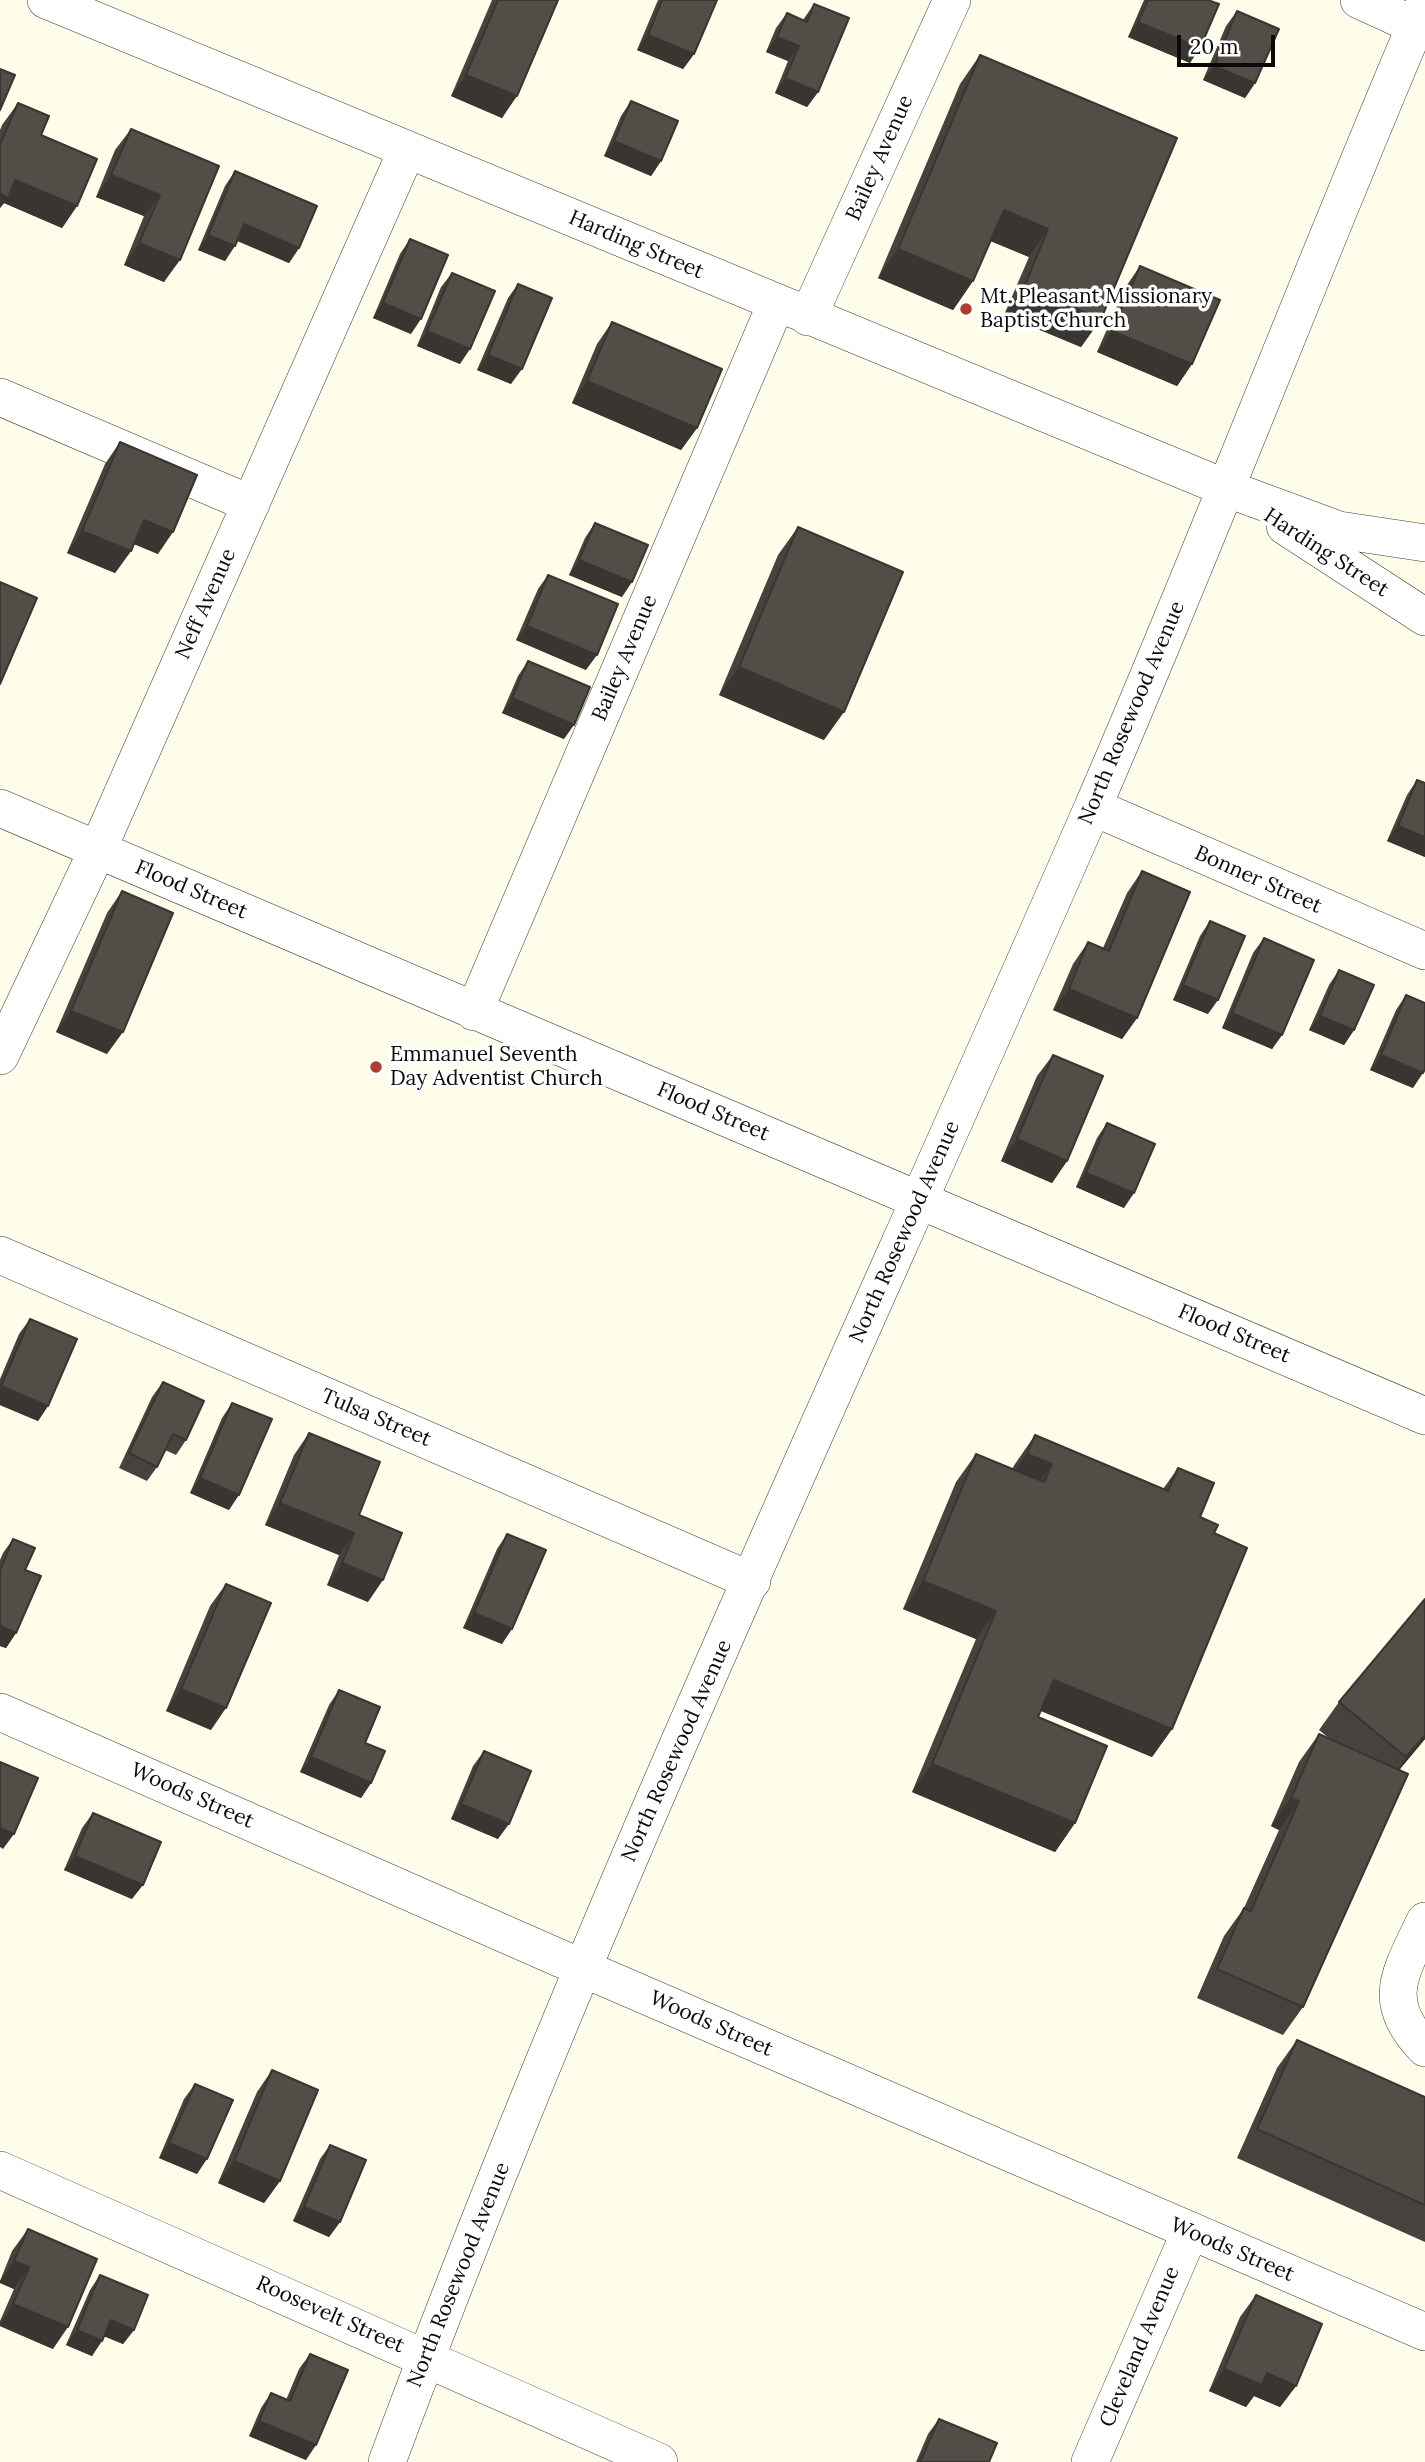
<!DOCTYPE html>
<html>
<head>
<meta charset="utf-8">
<style>
  body { margin:0 }
  #map { position:relative; width:1425px; height:2462px; overflow:hidden; background:#fefde9; font-family:Lora,serif }
  canvas { display:block }
  .scale { position:absolute; left:1177px; top:35px; width:98px; height:32px; box-sizing:border-box; border:4px solid #0a0a0a; border-top:0; padding-left:9px; font-size:21px; line-height:24px; white-space:nowrap; color:#0a0a0a; -webkit-text-stroke:5px #fff; paint-order:stroke }
</style>
</head>
<body>
<div id="map">
<canvas width="1425" height="2462"></canvas>
<div class="scale">20 m</div>
</div>
<script>
const ctx = document.querySelector('canvas').getContext('2d');
ctx.lineJoin = 'round';
function trace(path, color, width, dash) { ctx.strokeStyle = color; ctx.lineWidth = width; ctx.lineCap = dash ? 'butt' : 'round'; ctx.setLineDash(dash || []); ctx.stroke(path); }
function fillPath(path, color) { ctx.fillStyle = color; ctx.fill(path, 'evenodd'); }
function write(font, color, halo, rows, align = 'center') {
  ctx.font = font + ' Lora,serif'; ctx.lineWidth = 7; ctx.setLineDash([]); ctx.textBaseline = 'middle'; ctx.strokeStyle = halo; ctx.fillStyle = color; for (const [text, x, y, turn = 0] of rows) {
    ctx.save(); ctx.translate(x, y); ctx.rotate((+turn || 0) * Math.PI / 180); ctx.textAlign = isNaN(turn) ? turn : align; if (halo) ctx.strokeText(text, 0, 0); ctx.fillText(text, 0, 0); ctx.restore();
  }
}
const minor = new Path2D(`
  M46,0L1228,489L1339,530L1425,543
  M1359,0L1425,30
  M808,317L952,0
  M0,397L251,504
  M1285,526L1425,617
  M1093,807L1425,951
  M0,808L1425,1416
  M474,1012L776,304
  M0,1056L98,849L407,150
  M0,1255L752,1581
  M0,1712L582,1968L1425,2332
  M1425,1921C1401,1972 1379,2001 1425,2048
  M0,2170L659,2462
  M387,2462C595,1900 853,1358 1092,809C1208,542 1311,270 1425,3
  M1090,2462L1190,2232`);
const wall = new Path2D(`
  M492,0H558L502,118L451,96Z
  M658,0H717L694,54L683,69L637,50Z
  M1144,0H1208L1190,63L1128,37Z
  M814,4L818,92L807,107L775,93L788,61L766,52L776,28L787,13L803,20Z
  M1237,11L1255,83L1245,98L1203,80L1226,26Z
  M980,55L1101,319L1081,347L1004,315L1029,257L990,241L973,281L953,310L878,278L960,84Z
  M631,101L661,161L651,176L604,156L621,116Z
  M18,103L41,135L77,206L62,228L4,203L0,208V130L2,125Z
  M131,129L219,166L164,282L124,265L144,216L96,197L115,150Z
  M235,171L299,248L289,263L237,241L225,261L198,250L225,186Z
  M410,239L411,334L373,318L400,254Z
  M1140,266L1192,364L1177,386L1097,352L1125,288Z
  M452,273L460,364L417,346L441,287Z
  M518,284L511,384L477,370L508,298Z
  M612,322L697,428L681,450L572,403L597,344Z
  M120,442L158,554L134,544L131,551L115,573L67,553L105,464Z
  M595,523L622,597L569,575L585,538Z
  M798,527L824,740L719,695L778,555Z
  M548,575L586,670L516,640L538,589Z
  M528,661L564,739L502,713L518,676Z
  M1417,780L1425,783V857L1387,841L1407,795Z
  M1142,871L1137,1018L1122,1039L1053,1010L1073,964L1088,942L1103,948L1127,893Z
  M122,891L107,1054L56,1032L107,913Z
  M1210,921L1208,1014L1173,1000L1200,936Z
  M1264,938L1282,1035L1272,1049L1222,1028L1253,953Z
  M1339,970L1354,1030L1344,1045L1309,1030L1329,985Z
  M1406,995L1413,1088L1370,1070L1396,1010Z
  M1053,1055L1067,1161L1052,1183L1001,1161L1037,1076Z
  M1107,1123L1124,1208L1076,1187L1097,1138Z
  M30,1319L48,1406L38,1421L0,1405V1379L19,1334Z
  M163,1382L186,1440L176,1455L165,1450L157,1467L147,1481L119,1468L152,1397Z
  M232,1403L229,1510L190,1493L222,1418Z
  M309,1433L359,1515L368,1602L327,1585L339,1555L265,1525L294,1455Z
  M1035,1435L1163,1489L1178,1468L1200,1517L1214,1533L1172,1729L1152,1757L1041,1711L1038,1717L1075,1823L1055,1852L912,1792L976,1639L903,1609L956,1482L976,1454L1012,1469L1015,1464Z
  M507,1534L502,1644L463,1628L497,1549Z
  M13,1539L25,1570L16,1633L6,1648L0,1646V1560L3,1553Z
  M226,1584L211,1730L166,1711L210,1606Z
  M1425,1599V1739L1399,1770L1303,2007L1283,2035L1197,1998L1224,1936L1244,1908L1279,1830L1271,1826L1299,1762L1319,1734L1330,1739L1319,1730L1339,1702Z
  M339,1690L365,1743L371,1783L361,1798L300,1772L329,1705Z
  M484,1751L498,1839L451,1819L473,1766Z
  M93,1813L132,1899L64,1870L82,1828Z
  M1297,2040L1425,2097V2242L1237,2158L1277,2068Z
  M272,2070L280,2181L264,2203L218,2183L257,2092Z
  M195,2084L197,2174L159,2158L184,2099Z
  M330,2145L340,2222L329,2237L293,2221L320,2159Z
  M28,2229L53,2349L0,2326V2321L14,2289L0,2283V2281L12,2251Z
  M100,2275L134,2330L123,2344L104,2336L92,2356L66,2345L90,2290Z
  M1256,2295L1296,2386L1280,2407L1254,2396L1246,2407L1209,2391L1240,2317Z
  M310,2354L306,2460L249,2436L261,2408L271,2393L286,2400L299,2369Z
  M939,2419L989,2462H916L928,2434Z`);
const shadedWall = new Path2D(`
  M1138,22L1200,48L1190,63L1128,37Z
  M648,35L694,54L683,69L637,50Z
  M777,37L799,46L788,61L766,52Z
  M1214,66L1255,83L1245,98L1203,80Z
  M466,75L517,96L502,118L451,96Z
  M785,78L818,92L807,107L775,93Z
  M614,141L661,161L651,176L604,156Z
  M111,175L160,195L144,216L96,197Z
  M15,180L77,206L62,228L4,203L0,208V194Z
  M1004,210L1048,229L1029,257L984,238Z
  M244,224L299,248L289,263L234,239Z
  M208,235L235,246L225,261L198,250Z
  M139,243L180,260L164,282L124,265Z
  M898,249L973,281L953,310L878,278Z
  M1024,287L1101,319L1081,347L1004,315Z
  M383,303L421,319L411,334L373,318Z
  M427,331L470,349L460,364L417,346Z
  M1112,331L1192,364L1177,386L1097,352Z
  M488,355L522,369L511,384L477,370Z
  M587,381L697,428L681,450L572,403Z
  M144,520L173,532L158,554L129,542Z
  M82,531L131,551L115,573L67,553Z
  M579,560L632,582L622,597L569,575Z
  M527,626L597,655L586,670L516,640Z
  M739,667L844,712L824,740L719,695Z
  M512,698L574,725L564,739L502,713Z
  M1398,826L1425,837V857L1387,841Z
  M1183,985L1218,1000L1208,1014L1173,1000Z
  M1069,989L1137,1018L1122,1039L1053,1010Z
  M71,1011L123,1032L107,1054L56,1032Z
  M1232,1013L1282,1035L1272,1049L1222,1028Z
  M1320,1016L1354,1030L1344,1045L1309,1030Z
  M1381,1055L1423,1073L1413,1088L1370,1070Z
  M1017,1139L1067,1161L1052,1183L1001,1161Z
  M1086,1173L1134,1193L1124,1208L1076,1187Z
  M1,1386L48,1406L38,1421L0,1405V1388Z
  M1027,1454L1052,1464L1032,1493L1007,1482Z
  M200,1478L239,1495L229,1510L190,1493Z
  M280,1503L354,1533L339,1555L265,1525Z
  M342,1563L383,1580L368,1602L327,1585Z
  M923,1581L996,1611L976,1639L903,1609Z
  M474,1613L512,1629L502,1644L463,1628Z
  M0,1626L16,1633L6,1648L0,1646Z
  M1054,1680L1172,1729L1152,1757L1034,1708Z
  M181,1689L226,1708L211,1730L166,1711Z
  M1425,1735V1739L1386,1786L1406,1757Z
  M311,1757L371,1783L361,1798L300,1772Z
  M932,1764L1075,1823L1055,1852L912,1792Z
  M1291,1798L1299,1801L1279,1830L1271,1826Z
  M461,1804L509,1824L498,1839L451,1819Z
  M0,1828L14,1834L3,1849L0,1847Z
  M75,1856L143,1885L132,1899L64,1870Z
  M169,2143L207,2159L197,2174L159,2158Z
  M234,2161L280,2181L264,2203L218,2183Z
  M304,2207L340,2222L329,2237L293,2221Z
  M14,2261L29,2267L14,2289L0,2283V2281Z
  M13,2304L68,2327L53,2349L0,2326V2323Z
  M111,2320L134,2330L123,2344L101,2335Z
  M77,2330L102,2341L92,2356L66,2345Z
  M1224,2369L1267,2373L1296,2386L1280,2407L1254,2396L1246,2407L1209,2391Z
  M259,2421L316,2445L306,2460L249,2436Z`);
const building = new Path2D(`
  M498,0H558L517,96L466,75Z
  M662,0H717L694,54L648,35Z
  M1148,0H1208L1219,4L1200,48L1138,22Z
  M814,4L849,18L818,92L785,78L799,46L777,37L787,13L807,22Z
  M1237,11L1279,29L1255,83L1214,66Z
  M980,55L1177,138L1101,319L1024,287L1048,229L1004,210L973,281L898,249Z
  M0,69L15,75L0,110Z
  M631,101L678,121L661,161L614,141Z
  M18,103L49,116L41,135L97,159L77,206L15,180L8,198L0,194V144Z
  M131,129L219,166L180,260L139,243L160,195L111,175Z
  M235,171L317,206L299,248L244,224L235,246L208,235Z
  M410,239L448,255L421,319L383,303Z
  M1140,266L1220,300L1192,364L1112,331Z
  M452,273L495,291L470,349L427,331Z
  M518,284L552,298L522,369L488,355Z
  M612,322L722,369L697,428L587,381Z
  M120,442L197,475L173,532L144,520L131,551L82,531Z
  M595,523L648,545L632,582L579,560Z
  M798,527L903,572L844,712L739,667Z
  M548,575L618,604L597,655L527,626Z
  M0,582L37,598L0,684Z
  M528,661L590,687L574,725L512,698Z
  M1417,780L1425,783V837L1398,826Z
  M1142,871L1190,892L1137,1018L1069,989L1088,942L1109,951Z
  M122,891L173,913L123,1032L71,1011Z
  M1210,921L1245,936L1218,1000L1183,985Z
  M1264,938L1314,960L1282,1035L1232,1013Z
  M1339,970L1374,985L1354,1030L1320,1016Z
  M1406,995L1425,1003V1069L1423,1073L1381,1055Z
  M1053,1055L1103,1076L1067,1161L1017,1139Z
  M1107,1123L1155,1144L1134,1193L1086,1173Z
  M30,1319L77,1339L48,1406L1,1386Z
  M163,1382L204,1401L186,1440L173,1434L157,1467L129,1453Z
  M232,1403L272,1419L239,1495L200,1478Z
  M309,1433L380,1462L359,1515L402,1533L383,1580L342,1563L354,1533L280,1503Z
  M1035,1435L1168,1491L1178,1468L1214,1483L1200,1517L1218,1525L1214,1533L1247,1548L1172,1729L1054,1680L1038,1717L1107,1746L1075,1823L932,1764L996,1611L923,1581L976,1454L1044,1482L1052,1464L1027,1454Z
  M507,1534L546,1550L512,1629L474,1613Z
  M13,1539L35,1548L25,1570L41,1576L16,1633L0,1626V1570Z
  M226,1584L271,1603L226,1708L181,1689Z
  M1425,1599V1735L1406,1757L1339,1702Z
  M339,1690L380,1707L365,1743L385,1751L371,1783L311,1757Z
  M1319,1734L1408,1774L1303,2007L1217,1969L1244,1908L1251,1911L1299,1801L1291,1798Z
  M484,1751L531,1771L509,1824L461,1804Z
  M0,1762L38,1778L14,1834L0,1828Z
  M93,1813L161,1842L143,1885L75,1856Z
  M1297,2040L1425,2097V2205L1257,2129Z
  M272,2070L318,2090L280,2181L234,2161Z
  M195,2084L233,2100L207,2159L169,2143Z
  M330,2145L366,2160L340,2222L304,2207Z
  M28,2229L97,2259L68,2327L13,2304L29,2267L14,2261Z
  M100,2275L148,2295L134,2330L111,2320L102,2341L77,2330Z
  M1256,2295L1322,2324L1296,2386L1267,2373L1262,2385L1224,2369Z
  M310,2354L348,2370L316,2445L259,2421L271,2393L290,2401Z
  M939,2419L997,2443L989,2462H920Z`);
const markers = [
  [966,309,7,"#b13b2c"],
  [376,1067,7,"#b13b2c"]
];
const streetNames = [
  ["Bailey Avenue",880,158,-66],
  ["Harding Street",636,245,23],
  ["Harding Street",1326,553,33],
  ["Neff Avenue",206,604,-66],
  ["Bailey Avenue",625,658,-67],
  ["North Rosewood Avenue",1132,713,-67],
  ["Bonner Street",1258,880,24],
  ["Flood Street",191,890,23],
  ["Flood Street",713,1112,23],
  ["North Rosewood Avenue",905,1232,-66],
  ["Flood Street",1234,1334,23],
  ["Tulsa Street",376,1418,23],
  ["North Rosewood Avenue",677,1751,-66],
  ["Woods Street",192,1796,24],
  ["Woods Street",711,2024,24],
  ["Woods Street",1232,2250,23],
  ["North Rosewood Avenue",459,2275,-68],
  ["Roosevelt Street",330,2315,24],
  ["Cleveland Avenue",1140,2347,-67]
];
const poiNames = [
  ["Mt. Pleasant Missionary",980,297],
  ["Baptist Church",980,321],
  ["Emmanuel Seventh",390,1055],
  ["Day Adventist Church",390,1079]
];
trace(minor, '#3d3d3d', 38);
trace(minor, '#fff', 37);
fillPath(wall, '#47423d');
fillPath(shadedWall, '#393632');
fillPath(building, '#524d47');
trace(building, '#393632', 2);
for (const [x, y, r, color] of markers) { const dot = new Path2D(); dot.arc(x, y, r, 0, 2 * Math.PI); ctx.fillStyle = color; ctx.fill(dot); trace(dot, '#fff', 2.5); }
write('21px', '#0a0a0a', '#fff', streetNames);
write('21px', '#0a0a0a', '#fff', poiNames, 'left');
</script>
</body>
</html>
